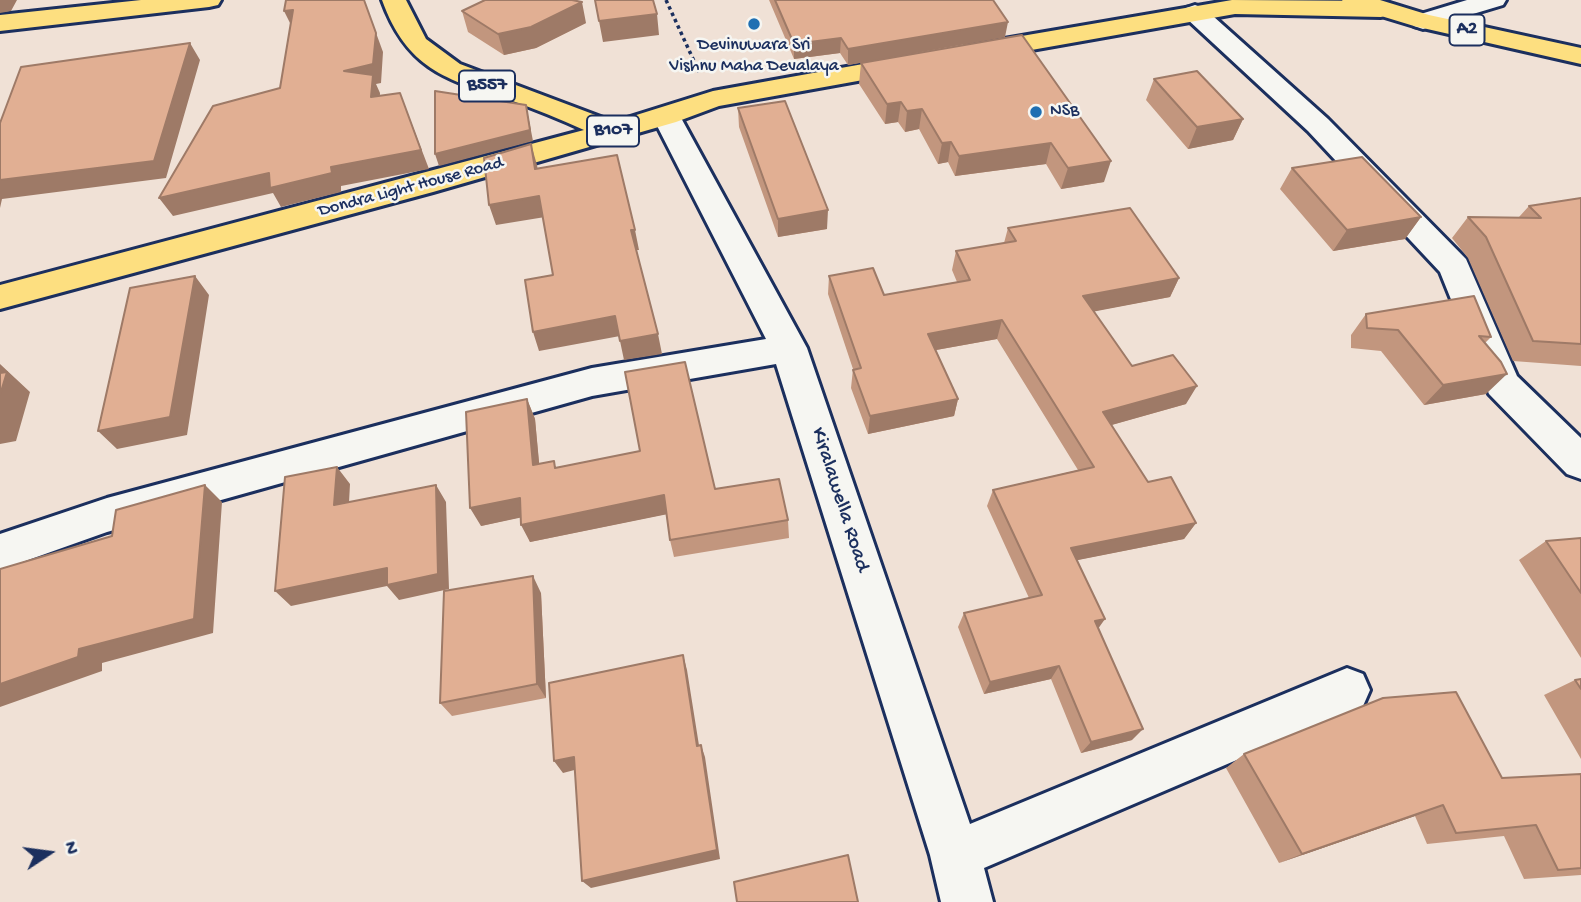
<!DOCTYPE html>
<html>
<head>
<meta charset="utf-8">
<style>
  body { margin:0 }
  #map { position:relative; width:1581px; height:902px; overflow:hidden; background:#f0e1d6; font-family:"Gochi Hand",sans-serif }
  canvas { display:block }
  .north { position:absolute; left:14px; top:818px; width:70px; height:70px; -webkit-text-stroke:5px #f6f6f2; paint-order:stroke; rotate:77deg; font-size:19px; font-weight:700; line-height:28px; text-align:center; color:#1b2f5e }
  .north::after { content:''; display:block; margin:auto; width:24px; height:32px; background:#1b2f5e; clip-path:polygon(50% 0,100% 100%,50% 72%,0 100%) }
</style>
</head>
<body>
<div id="map">
<canvas width="1581" height="902"></canvas>
<div class="north">N</div>
</div>
<script>
const ctx = document.querySelector('canvas').getContext('2d');
ctx.lineJoin = 'round';
function trace(path, color, width, dash) { ctx.strokeStyle = color; ctx.lineWidth = width; ctx.lineCap = dash ? 'butt' : 'round'; ctx.setLineDash(dash || []); ctx.stroke(path); }
function fillPath(path, color) { ctx.fillStyle = color; ctx.fill(path, 'evenodd'); }
function write(font, color, halo, rows, align = 'center') {
  ctx.font = font + ' "Gochi Hand",sans-serif'; ctx.lineWidth = 5; ctx.setLineDash([]); ctx.textBaseline = 'middle'; ctx.strokeStyle = halo; ctx.fillStyle = color; for (const [text, x, y, turn = 0] of rows) {
    ctx.save(); ctx.translate(x, y); ctx.rotate((+turn || 0) * Math.PI / 180); ctx.textAlign = isNaN(turn) ? turn : align; if (halo) ctx.strokeText(text, 0, 0); ctx.fillText(text, 0, 0); ctx.restore();
  }
}
const path = new Path2D(`
  M666,0L699,72`);
const street = new Path2D(`
  M1467,0H1506L1503,5L1423,29L1414,26L1410,21L1414,16Z
  M1195,5L1204,8L1328,119L1466,259L1517,376L1581,438V479L1567,474L1489,394L1440,272L1308,131L1186,18L1182,13L1186,8Z
  M666,107L676,110L680,116L807,348L970,824L1347,668L1363,674L1370,690L1363,706L984,868L993,902H941L930,855L776,364L592,396L107,532L0,570V534L107,498L592,368L766,339L652,116L656,110Z`);
const primary = new Path2D(`
  M141,0H221L218,5L209,7L0,31V15Z
  M382,0H406L426,39L460,64L614,122L713,91L913,55L922,57L926,63L922,69L913,71L719,106L676,122L433,192L0,309V285L584,130C560,119 535,109 510,100C445,79 407,69 382,0Z
  M1232,0L1381,1L1390,4L1394,9L1390,14L1381,17L1235,14L975,60L966,58L962,52L966,46L975,44Z`);
const highway = new Path2D(`
  M1342,0H1380L1429,15L1581,48V64L1414,26L1345,5Z`);
const wall = new Path2D(`
  M769,0H993L1005,37L848,65L840,53L794,59Z
  M462,11L586,23L536,48L504,55L468,32Z
  M1022,35L1104,182L1061,189L1046,164L955,176L948,162L938,164L919,129L905,132L898,122L885,124L859,84L861,63Z
  M1154,79L1243,119L1233,140L1188,149L1146,100Z
  M738,108L827,229L778,237L739,127Z
  M1292,168L1421,217L1405,239L1333,251L1280,189Z
  M1581,198V366L1513,361L1468,258L1452,238L1468,217H1519L1529,206Z
  M1008,228L1179,278L1170,297L1094,311L1132,366L1186,404L1111,425L1148,482L1196,523L1184,539L1077,560L1132,740L1081,753L1051,679L984,694L958,627L964,613L1029,598L987,506L993,490L1078,470L997,339L936,350L958,399L954,416L868,434L851,388L853,369L828,294L829,276L884,295L957,282L952,270L956,251L1004,243Z
  M1366,314L1491,337L1485,343L1486,394L1424,405L1381,351L1351,348V335Z
  M527,399L535,419L539,464L557,468L715,489L788,520L789,538L674,557L670,540L666,514L530,542L521,517L481,526Z
  M1581,538V658L1519,560L1546,541Z
  M541,593L546,698L452,716L440,703Z
  M1581,679V759L1544,695L1575,680Z
  M1244,754L1502,778L1581,774V875L1524,879L1504,836L1427,844L1415,816L1279,863L1226,768Z`);
const shadedWall = new Path2D(`
  M0,0H17L11,11L0,13Z
  M364,0L383,52L381,83L376,84L380,93L379,116L344,71Z
  M582,2L586,23L536,48L504,55L498,34Z
  M293,10V29L284,11Z
  M657,14L659,35L603,42L599,21Z
  M1008,22L1005,37L848,65V49Z
  M841,38L840,53L794,59V44Z
  M190,43L200,60L166,178L2,199L0,208V180Z
  M400,93L429,169L341,186V192L281,207L273,193L173,216L159,198L269,173L331,167Z
  M901,102L898,122L885,124L887,104Z
  M526,105L533,141L439,166L435,154Z
  M922,109L919,129L905,132L907,111Z
  M1243,119L1233,140L1188,149L1197,127Z
  M951,142L948,162L938,164L942,143Z
  M1051,143L1046,164L955,176L959,156Z
  M531,144L537,165L541,189L535,169Z
  M1111,161L1104,182L1061,189L1068,168Z
  M539,196L545,217L496,225L489,205Z
  M828,210L827,229L778,237V219Z
  M1421,217L1405,239L1333,251L1347,230Z
  M631,230H635L639,250H635Z
  M195,276L209,295L187,435L117,449L98,431Z
  M1179,278L1170,297L1076,315L1083,296Z
  M615,316L620,336L539,351L533,332Z
  M1002,320L997,339L925,352L928,334Z
  M658,334L662,354L624,360L620,341Z
  M0,364L30,392L16,441L0,444Z
  M1507,374L1486,394L1424,405L1443,385Z
  M1197,386L1186,404L1094,430L1103,412Z
  M527,399L535,419L541,483L533,465Z
  M958,399L954,416L868,434L870,416Z
  M337,467L350,484L348,521L334,505Z
  M205,485L222,502L213,633L102,663V671L0,707V684L79,649Z
  M436,485L446,502L449,589L399,600L387,586L291,606L275,591Z
  M664,495L668,514L530,542L521,525Z
  M520,498L528,516L481,526L470,508Z
  M1196,523L1184,539L1063,563L1071,548Z
  M533,576L541,593L546,698L537,684Z
  M1105,619L1095,633V621Z
  M683,655L687,670L701,758L697,746Z
  M1059,666L1051,679L984,694L990,682Z
  M1143,729L1132,740L1081,753L1091,742Z
  M701,745L705,757L720,859L591,888L582,881Z
  M574,757L582,768L563,773L554,761Z
  M1443,805L1415,816L1279,863L1302,854Z`);
const building = new Path2D(`
  M286,0H364L376,33L373,64L344,71L373,75L371,97L400,93L421,150L331,167L332,173L270,188L269,173L159,198L213,106L280,88L293,10L284,11Z
  M485,0H572L582,2L531,27L498,34L462,11Z
  M595,0H653L657,14L599,21Z
  M775,0H993L1008,22L848,49L841,38L794,44Z
  M1022,35L1111,161L1068,168L1051,143L959,156L951,142L942,143L922,109L907,111L901,102L887,104L861,63Z
  M190,43L154,161L0,180V123L21,67Z
  M1197,71L1243,119L1197,127L1154,79Z
  M435,91L526,105L530,130L435,154Z
  M785,101L828,210L778,219L738,108Z
  M531,144L535,169L617,155L635,230H631L658,334L620,341L615,316L533,332L525,280L553,275L539,196L489,205L484,158Z
  M1362,157L1421,217L1347,230L1292,168Z
  M1581,198V344L1533,341L1486,237L1468,217L1541,218L1529,206Z
  M1130,208L1179,278L1083,296L1132,366L1173,355L1197,386L1103,412L1148,482L1171,477L1196,523L1071,548L1105,619L1095,621L1143,729L1091,742L1059,666L990,682L964,613L1042,595L993,490L1094,467L1002,320L928,334L958,399L870,416L853,370L861,368L829,276L873,268L884,295L970,280L956,251L1016,241L1008,228Z
  M195,276L170,417L98,431L130,288Z
  M1474,296L1491,337L1479,336L1501,362L1507,374L1443,385L1398,330L1367,328L1366,314Z
  M685,362L715,489L779,479L788,520L670,540L664,495L521,525L520,498L470,508L466,412L527,399L533,465L554,461L555,468L640,451L625,372Z
  M7,372L0,395V373Z
  M337,467L334,505L436,485L438,574L387,585V568L275,591L285,477Z
  M205,485L194,619L79,649L78,657L0,684V569L112,536L116,510Z
  M1581,538V593L1546,541Z
  M533,576L537,684L440,703L444,591Z
  M683,655L697,746L701,745L717,850L582,881L574,757L554,761L549,683Z
  M1581,679V689L1575,680Z
  M1456,692L1502,778L1581,774V868L1558,870L1536,825L1456,833L1443,805L1302,854L1244,754L1383,698Z
  M848,855L858,902H737L734,882Z`);
const markers = [
  [754,24,7,"#1f6fb2"],
  [1036,112,7,"#1f6fb2"]
];
const farPoinames = [
  ["Devinuwara Sri",754,46],
  ["Vishnu Maha Devalaya",754,67],
  ["NSB",1050,112,"left"]
];
const farStreetnames = [
  ["Dondra Light House Road",411,188,-15]
];
const shields = [
  [1467,30,35],
  [487,86,56],
  [613,131,52]
];
const shieldNames = [
  ["A2",1467,30],
  ["B557",487,86],
  ["B107",613,131]
];
const streetNames = [
  ["Kiralawella Road",839,500,72]
];
trace(street, '#1b2f5e', 6);
trace(primary, '#1b2f5e', 6);
trace(highway, '#1b2f5e', 6);
trace(path, '#1b2f5e', 3.5, [3.5, 3.5]);
fillPath(street, '#f6f6f2');
fillPath(primary, '#fddf80');
fillPath(highway, '#fddf80');
fillPath(wall, '#c2967e');
fillPath(shadedWall, '#9e7a67');
fillPath(building, '#e1af93');
trace(building, '#9e7a67', 2);
for (const [x, y, r, color] of markers) { const dot = new Path2D(); dot.arc(x, y, r, 0, 2 * Math.PI); ctx.fillStyle = color; ctx.fill(dot); trace(dot, '#f6f6f2', 2.5); }
write('18px', '#1b2f5e', '#f6f6f2', farPoinames);
write('18px', '#1b2f5e', '#f6f6f2', farStreetnames);
for (const [x, y, w] of shields) { const box = new Path2D(); box.roundRect(x - w / 2, y - 15.5, w, 31, 5); ctx.fillStyle = '#f6f6f2'; ctx.fill(box); trace(box, '#1b2f5e', 2); }
write('bold 19px', '#1b2f5e', null, shieldNames);
write('21px', '#1b2f5e', '#f6f6f2', streetNames);
</script>
</body>
</html>
